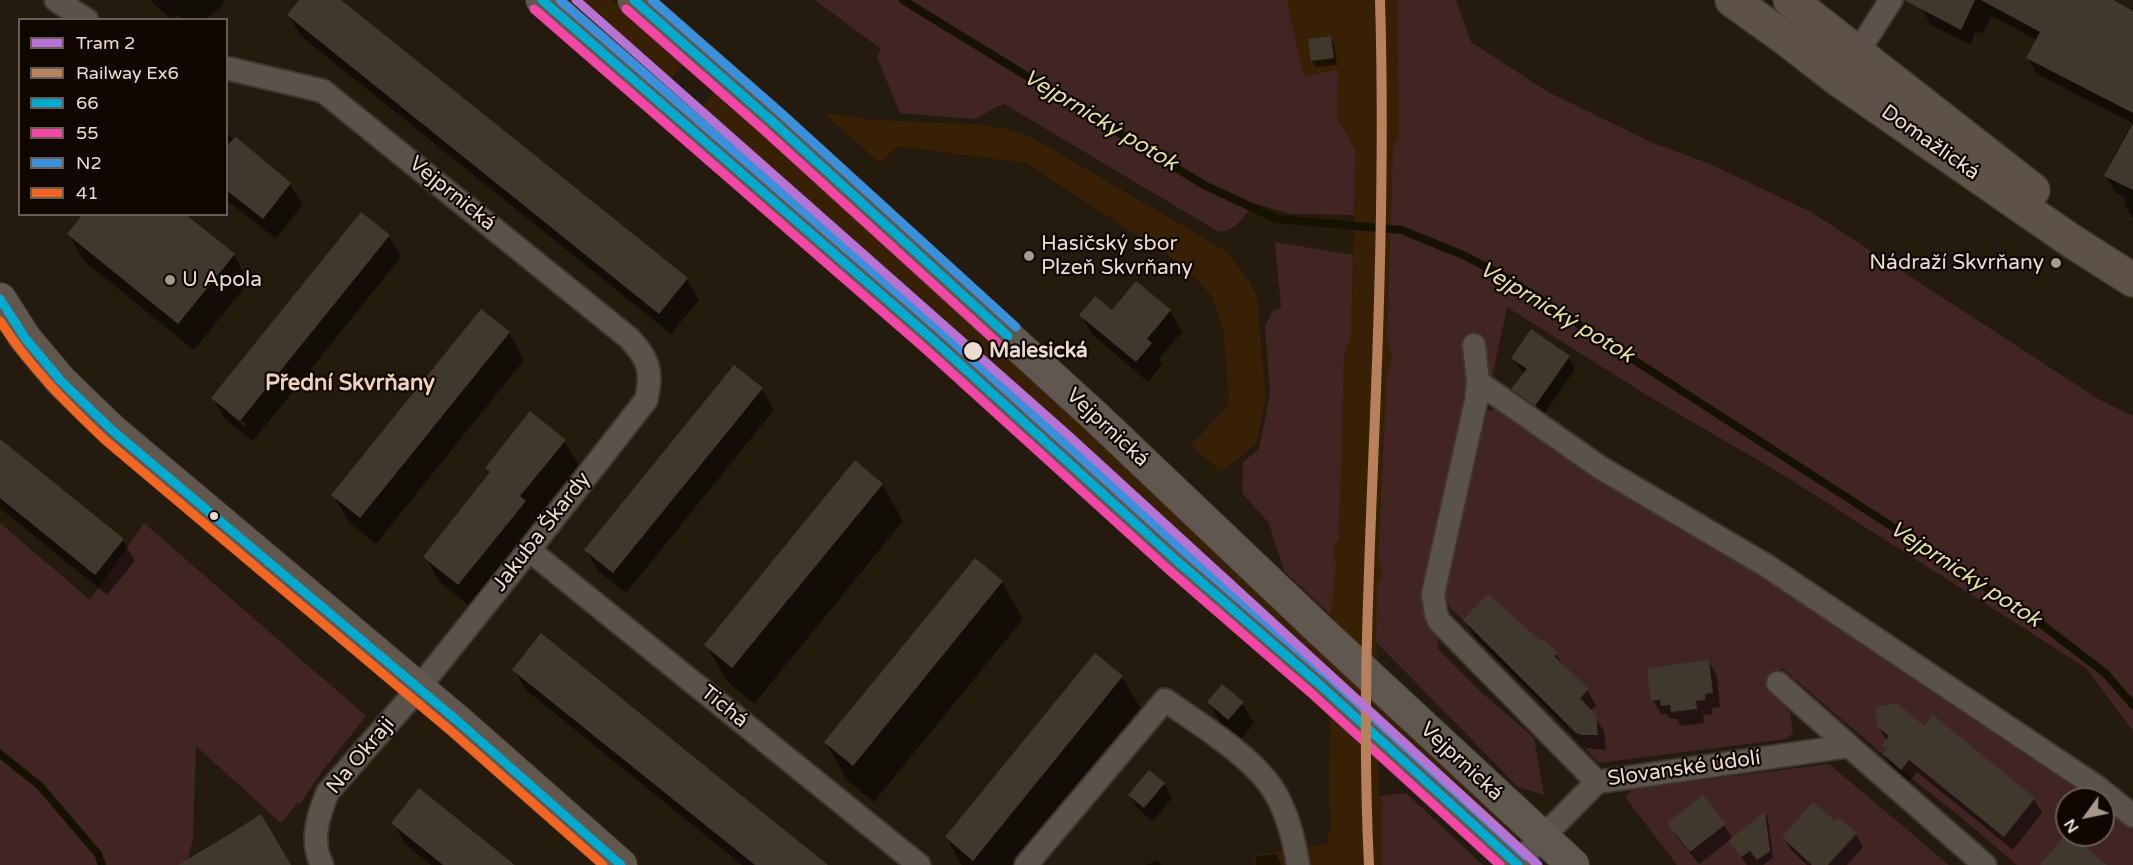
<!DOCTYPE html>
<html>
<head>
<meta charset="utf-8">
<style>
  body { margin:0 }
  #map { position:relative; width:2133px; height:865px; overflow:hidden; background:#251a0e; font-family:"Varela Round",sans-serif }
  canvas { display:block }
  .legend { position:absolute; left:18px; top:18px; width:210px; height:198px; box-sizing:border-box; background:#100702; border:2px solid #685c54; margin:0; padding:8px 10px; list-style:none; font-size:18px; color:#ebdccf }
  .legend li { display:flex; align-items:center; gap:12px; height:30px }
  .legend b { width:30px; border:2px solid #685c54 }
  .north { position:absolute; left:2055px; top:787px; width:60px; height:60px; box-sizing:border-box; background:#100702; border:2px solid #685c54; border-radius:50%; rotate:237deg; font-size:16px; font-weight:700; line-height:24px; text-align:center; color:#ebdccf }
  .north::after { content:''; display:block; margin:auto; width:21px; height:27px; background:#a6988b; clip-path:polygon(50% 0,100% 100%,50% 72%,0 100%) }
</style>
</head>
<body>
<div id="map">
<canvas width="2133" height="865"></canvas>
<ul class="legend">
<li><b style="height:8px;background:#b673d3"></b>Tram 2</li>
<li><b style="height:8px;background:#b6815c"></b>Railway Ex6</li>
<li><b style="height:8px;background:#00a9ce"></b>66</li>
<li><b style="height:8px;background:#f346a5"></b>55</li>
<li><b style="height:8px;background:#3a90db"></b>N2</li>
<li><b style="height:8px;background:#f26522"></b>41</li>
</ul>
<div class="north">N</div>
</div>
<script>
const ctx = document.querySelector('canvas').getContext('2d');
ctx.lineJoin = 'round';
function fillPath(path, color) { ctx.fillStyle = color; ctx.fill(path, 'evenodd'); }
function trace(path, color, width, dash) { ctx.strokeStyle = color; ctx.lineWidth = width; ctx.lineCap = dash ? 'butt' : 'round'; ctx.setLineDash(dash || []); ctx.stroke(path); }
function write(font, color, halo, rows, align = 'center') {
  ctx.font = font + ' "Varela Round",sans-serif'; ctx.lineWidth = 4.5; ctx.setLineDash([]); ctx.textBaseline = 'middle'; ctx.strokeStyle = halo; ctx.fillStyle = color; for (const [text, x, y, turn = 0] of rows) {
    ctx.save(); ctx.translate(x, y); ctx.rotate((+turn || 0) * Math.PI / 180); ctx.textAlign = isNaN(turn) ? turn : align; if (halo) ctx.strokeText(text, 0, 0); ctx.fillText(text, 0, 0); ctx.restore();
  }
}
const built = new Path2D(`
  M562,0H612L685,63L663,87Z
  M1287,0H1397L1399,136L1393,146L1387,341L1392,348L1391,366L1387,373L1378,558L1382,566V578L1377,584V692L1526,830L1509,848L1378,731L1379,796L1383,803L1381,822L1382,865H1255L1253,856L1328,844L1327,832L1331,831L1329,804L1330,687L694,115L715,91L1331,648L1332,593L1336,561L1334,555V545L1339,539L1344,356L1351,335L1356,151L1337,117L1338,69L1304,77Z
  M824,113L874,120L974,124L1008,129L1033,138L1226,251L1247,278L1257,296L1266,396L1256,444L1221,472L1191,445L1229,405L1224,334L1213,298L1187,268L1026,163L898,146L880,163Z`);
const green = new Path2D(`
  M815,0H1287L1304,77L1338,69L1337,117L1356,151L1354,215L1290,214L1257,204C1241,216 1240,229 1219,232L1004,104C992,107 985,116 973,119L900,113L877,57L881,49Z
  M1397,0H1456L1471,42L1548,92L1653,143L1708,163L1811,212L2100,400L2133,416V731L2086,668L1785,476L1653,399L1507,307L1485,410H1500L1569,459L1739,560L2020,747L2091,799H2067V835H2103V807L2133,829V865H2017L1958,815L1901,770L1782,668L1767,685L1790,713L1793,733L1786,739L1598,763L1563,721L1446,603L1437,648L1480,691L1534,738L1544,795L1518,787L1376,642L1377,584C1384,575 1383,568 1378,559L1387,373C1393,362 1393,351 1387,341L1393,146L1399,136Z
  M1275,242L1353,255L1351,335L1344,356L1339,539C1333,547 1333,552 1336,561L1331,615L1284,571L1269,523L1242,493L1243,462L1259,449L1270,394L1265,326L1272,312L1281,307Z
  M0,523L90,600L144,523L366,716L320,774L300,804L298,802L281,823L196,746L193,839L187,862L189,865H0Z
  M1829,764L1949,865H1677L1625,797L1632,789Z
  M1406,793L1483,865H1382L1381,821L1383,803L1379,796Z`);
const shadow = new Path2D(`
  M150,0H224L220,8L205,20H182L177,15L172,20Z
  M301,0H339L687,279L699,300L671,334L301,36L289,16Z
  M1927,0H2110L2133,12V219L2124,203L2126,198L2115,192L2106,176L2116,158L2114,156L2132,123L2037,74L2028,58L2037,40L1992,16L1982,34L1976,31L1970,45L1931,25L1922,9Z
  M1331,38L1334,44L1337,65L1316,67L1312,61L1310,40Z
  M226,133L290,184L302,205L276,239L226,200Z
  M69,234L234,255L249,282L194,350L84,261Z
  M389,236L401,257L253,441L225,419L213,398ZM228,410L247,424L245,427L228,413Z
  M1170,311L1182,332L1159,359L1162,365L1148,382L1093,335L1081,315L1112,312Z
  M509,333L524,360L376,544L349,522L333,495Z
  M1569,357L1575,369L1543,416L1520,400L1513,389L1526,373L1520,369L1513,358Z
  M762,389L774,410L626,593L598,571L586,550Z
  M0,441L123,540L135,561L107,595L0,508Z
  M564,441L579,465L535,520L539,526L473,609L439,581L425,557L490,475L487,468Z
  M882,484L903,521L754,704L728,682L706,645Z
  M975,560L1002,582L1023,619L874,802L847,780L826,743Z
  M1465,621L1556,654L1565,668L1587,690L1596,705L1590,711L1604,731L1606,750L1586,748L1474,636Z
  M1095,655L1122,677L1144,714L1020,865H962L946,837Z
  M1709,662L1717,676L1720,707L1712,708V714L1703,715L1704,723L1681,726L1677,719H1670L1667,714H1661L1653,700Z
  M514,670L825,865H742L526,690Z
  M1209,703H1242L1254,723L1241,740L1221,723Z
  M1933,718L2034,799L2042,813L2013,850L1917,772L1909,782L1892,768L1884,754L1887,751L1884,745L1886,740L1878,725L1924,728Z
  M1164,784L1172,798L1153,821L1138,809L1130,795Z
  M1765,813L1768,819L1773,858L1763,865H1747L1729,841L1699,864L1677,837L1669,823L1724,825L1733,839Z
  M393,823L512,865H431L405,844Z
  M1835,823L1856,834L1863,847L1847,865H1807L1791,850L1784,837Z
  M1277,854L1281,865H1256L1255,857Z
  M1158,860L1161,865H1146Z`);
const stream = new Path2D(`
  M903,0L1204,185L1277,219L1402,230L1465,256L1507,278L2032,617L2105,673L2133,705
  M0,754L40,786L98,854L102,865`);
const building = new Path2D(`
  M299,0H341L688,278L659,314L287,15Z
  M1904,0H1975L1961,30Z
  M1981,0H2113L2133,11V113L2026,58L2040,32Z
  M1331,36L1334,58L1311,61L1308,39Z
  M2133,123V190L2104,176Z
  M236,137L291,183L263,219L226,190V146Z
  M361,212L390,235L240,421L211,398Z
  M83,214H185L235,254L178,324L67,234Z
  M1136,281L1171,310L1147,339L1152,343L1136,362L1079,315L1095,296L1112,310Z
  M481,309L510,332L360,518L331,495Z
  M1531,329L1570,356L1535,406L1511,389L1527,369L1511,358Z
  M734,365L763,388L613,573L584,550Z
  M530,411L566,440L520,496L526,501L458,585L423,557L490,472L485,468Z
  M0,439L124,539L95,575L0,498Z
  M855,460L883,484L732,668L704,645Z
  M975,558L1003,581L853,766L824,742Z
  M1488,594L1542,642L1544,640L1558,653L1554,656L1589,689L1580,698L1596,715L1598,735H1581L1576,733L1463,620Z
  M541,633L726,783L828,865H755L512,670Z
  M1095,653L1123,676L973,861L945,837Z
  M1709,660L1713,693L1705,694V700L1696,701L1697,709L1671,712L1670,705L1661,706L1660,700L1651,701L1647,668Z
  M1222,684L1244,702L1228,720L1207,702Z
  M1897,703L1924,726L1933,715L2035,798L2004,837L1909,760L1901,770L1883,754L1887,749L1882,745L1889,736L1877,726L1876,707Z
  M1149,770L1165,783L1144,808L1128,795Z
  M419,788L515,865H443L391,823Z
  M1703,795L1726,824L1690,852L1667,823Z
  M1813,802L1835,821L1838,817L1857,833L1828,865H1812L1782,837Z
  M1765,811L1770,851L1757,860L1750,851L1741,857L1728,841Z
  M261,814L291,865H178L233,832Z
  M2067,833V835H2071L2107,865H2040Z`);
const street = new Path2D(`
  M56,0L87,20
  M1850,64L1891,0
  M226,68L323,91L629,338C649,359 653,372 646,400L529,550L418,689L328,792C318,815 310,841 322,865
  M1474,345L1478,382L1476,401L1433,594L1436,614L1439,621L1597,782
  M1478,382L1601,468L1767,566L2097,787L2133,816
  M529,550L919,865
  M1778,683L1849,746
  M1516,864L1597,782L1849,746L1985,865
  M1026,865L1165,700C1198,723 1254,758 1274,791C1288,814 1294,839 1298,865`);
const secondary = new Path2D(`
  M542,0L930,337L1177,561L1319,684L1518,865
  M634,0L774,123L1097,418L1321,631L1573,865
  M0,299L25,338L61,381L113,431L460,723L621,865`);
const primary = new Path2D(`
  M1732,0L1785,38L1839,80L2070,240L2133,280
  M1790,0L2033,190`);
const bus1 = new Path2D(`
  M542,0L930,337L1177,561L1319,684L1518,865
  M634,0L774,123L1008,336
  M0,299L25,338L61,381L113,431L460,723L621,865`);
const bus2 = new Path2D(`
  M534,9L922,346L1169,570L1311,693L1500,865
  M626,9L766,132L1000,345`);
const bus3 = new Path2D(`
  M560,0L938,328L1185,552L1327,675L1526,856
  M652,0L782,114L1016,327`);
const bus4 = new Path2D(`
  M0,321C29,366 66,403 105,440L452,732L603,865`);
const rail1 = new Path2D(`
  M1369,865C1361,706 1370,548 1376,390C1381,260 1384,130 1380,0`);
const tram1 = new Path2D(`
  M576,0L1067,434L1538,865`);
const markers = [
  [1029,256,6,"#a6988b"],
  [2056,263,6,"#a6988b"],
  [170,280,6,"#a6988b"],
  [973,351,10,"#ebdccf"],
  [214,516,5,"#ebdccf"]
];
const streetNames = [
  ["Domažlická",1930,143,35],
  ["Vejprnická",452,194,39],
  ["Vejprnická",1107,428,43],
  ["Jakuba Škardy",542,532,-52],
  ["Tichá",724,707,39],
  ["Na Okraji",361,756,-50],
  ["Vejprnická",1461,762,43],
  ["Slovanské údolí",1684,769,-8]
];
const poiNames = [
  ["Hasičský sbor",1041,244],
  ["Plzeň Skvrňany",1041,268],
  ["Nádraží Skvrňany",2044,263,"right"],
  ["U Apola",182,280]
];
const stopNames = [
  ["Malesická",989,351]
];
const waterNames = [
  ["Vejprnický potok",1100,121,31],
  ["Vejprnický potok",1556,313,31],
  ["Vejprnický potok",1965,575,33]
];
const neighbourhoodNames = [
  ["Přední Skvrňany",350,384]
];
fillPath(built, '#382005');
fillPath(green, '#402523');
fillPath(shadow, '#0007');
trace(stream, '#151201', 8);
fillPath(building, '#41382d');
trace(street, '#3f362d', 26);
trace(secondary, '#3f362d', 34);
trace(primary, '#3f362d', 36);
trace(street, '#5b534a', 22);
trace(secondary, '#61574f', 32);
trace(primary, '#5e5148', 33);
trace(bus1, '#00a9ce', 9);
trace(bus2, '#f346a5', 9);
trace(bus3, '#3a90db', 9);
trace(bus4, '#f26522', 9);
trace(rail1, '#b6815c', 10);
trace(tram1, '#b673d3', 9);
for (const [x, y, r, color] of markers) { const dot = new Path2D(); dot.arc(x, y, r, 0, 2 * Math.PI); ctx.fillStyle = color; ctx.fill(dot); trace(dot, '#100702', 2); }
write('21px', '#ebdccf', '#100702', streetNames);
write('21px', '#ebdccf', '#100702', poiNames, 'left');
write('bold 21px', '#ebdccf', '#100702', stopNames, 'left');
write('italic 22px', '#e2dea1', '#100702', waterNames);
write('bold 22px', '#efd2b8', '#100702', neighbourhoodNames);
</script>
</body>
</html>
